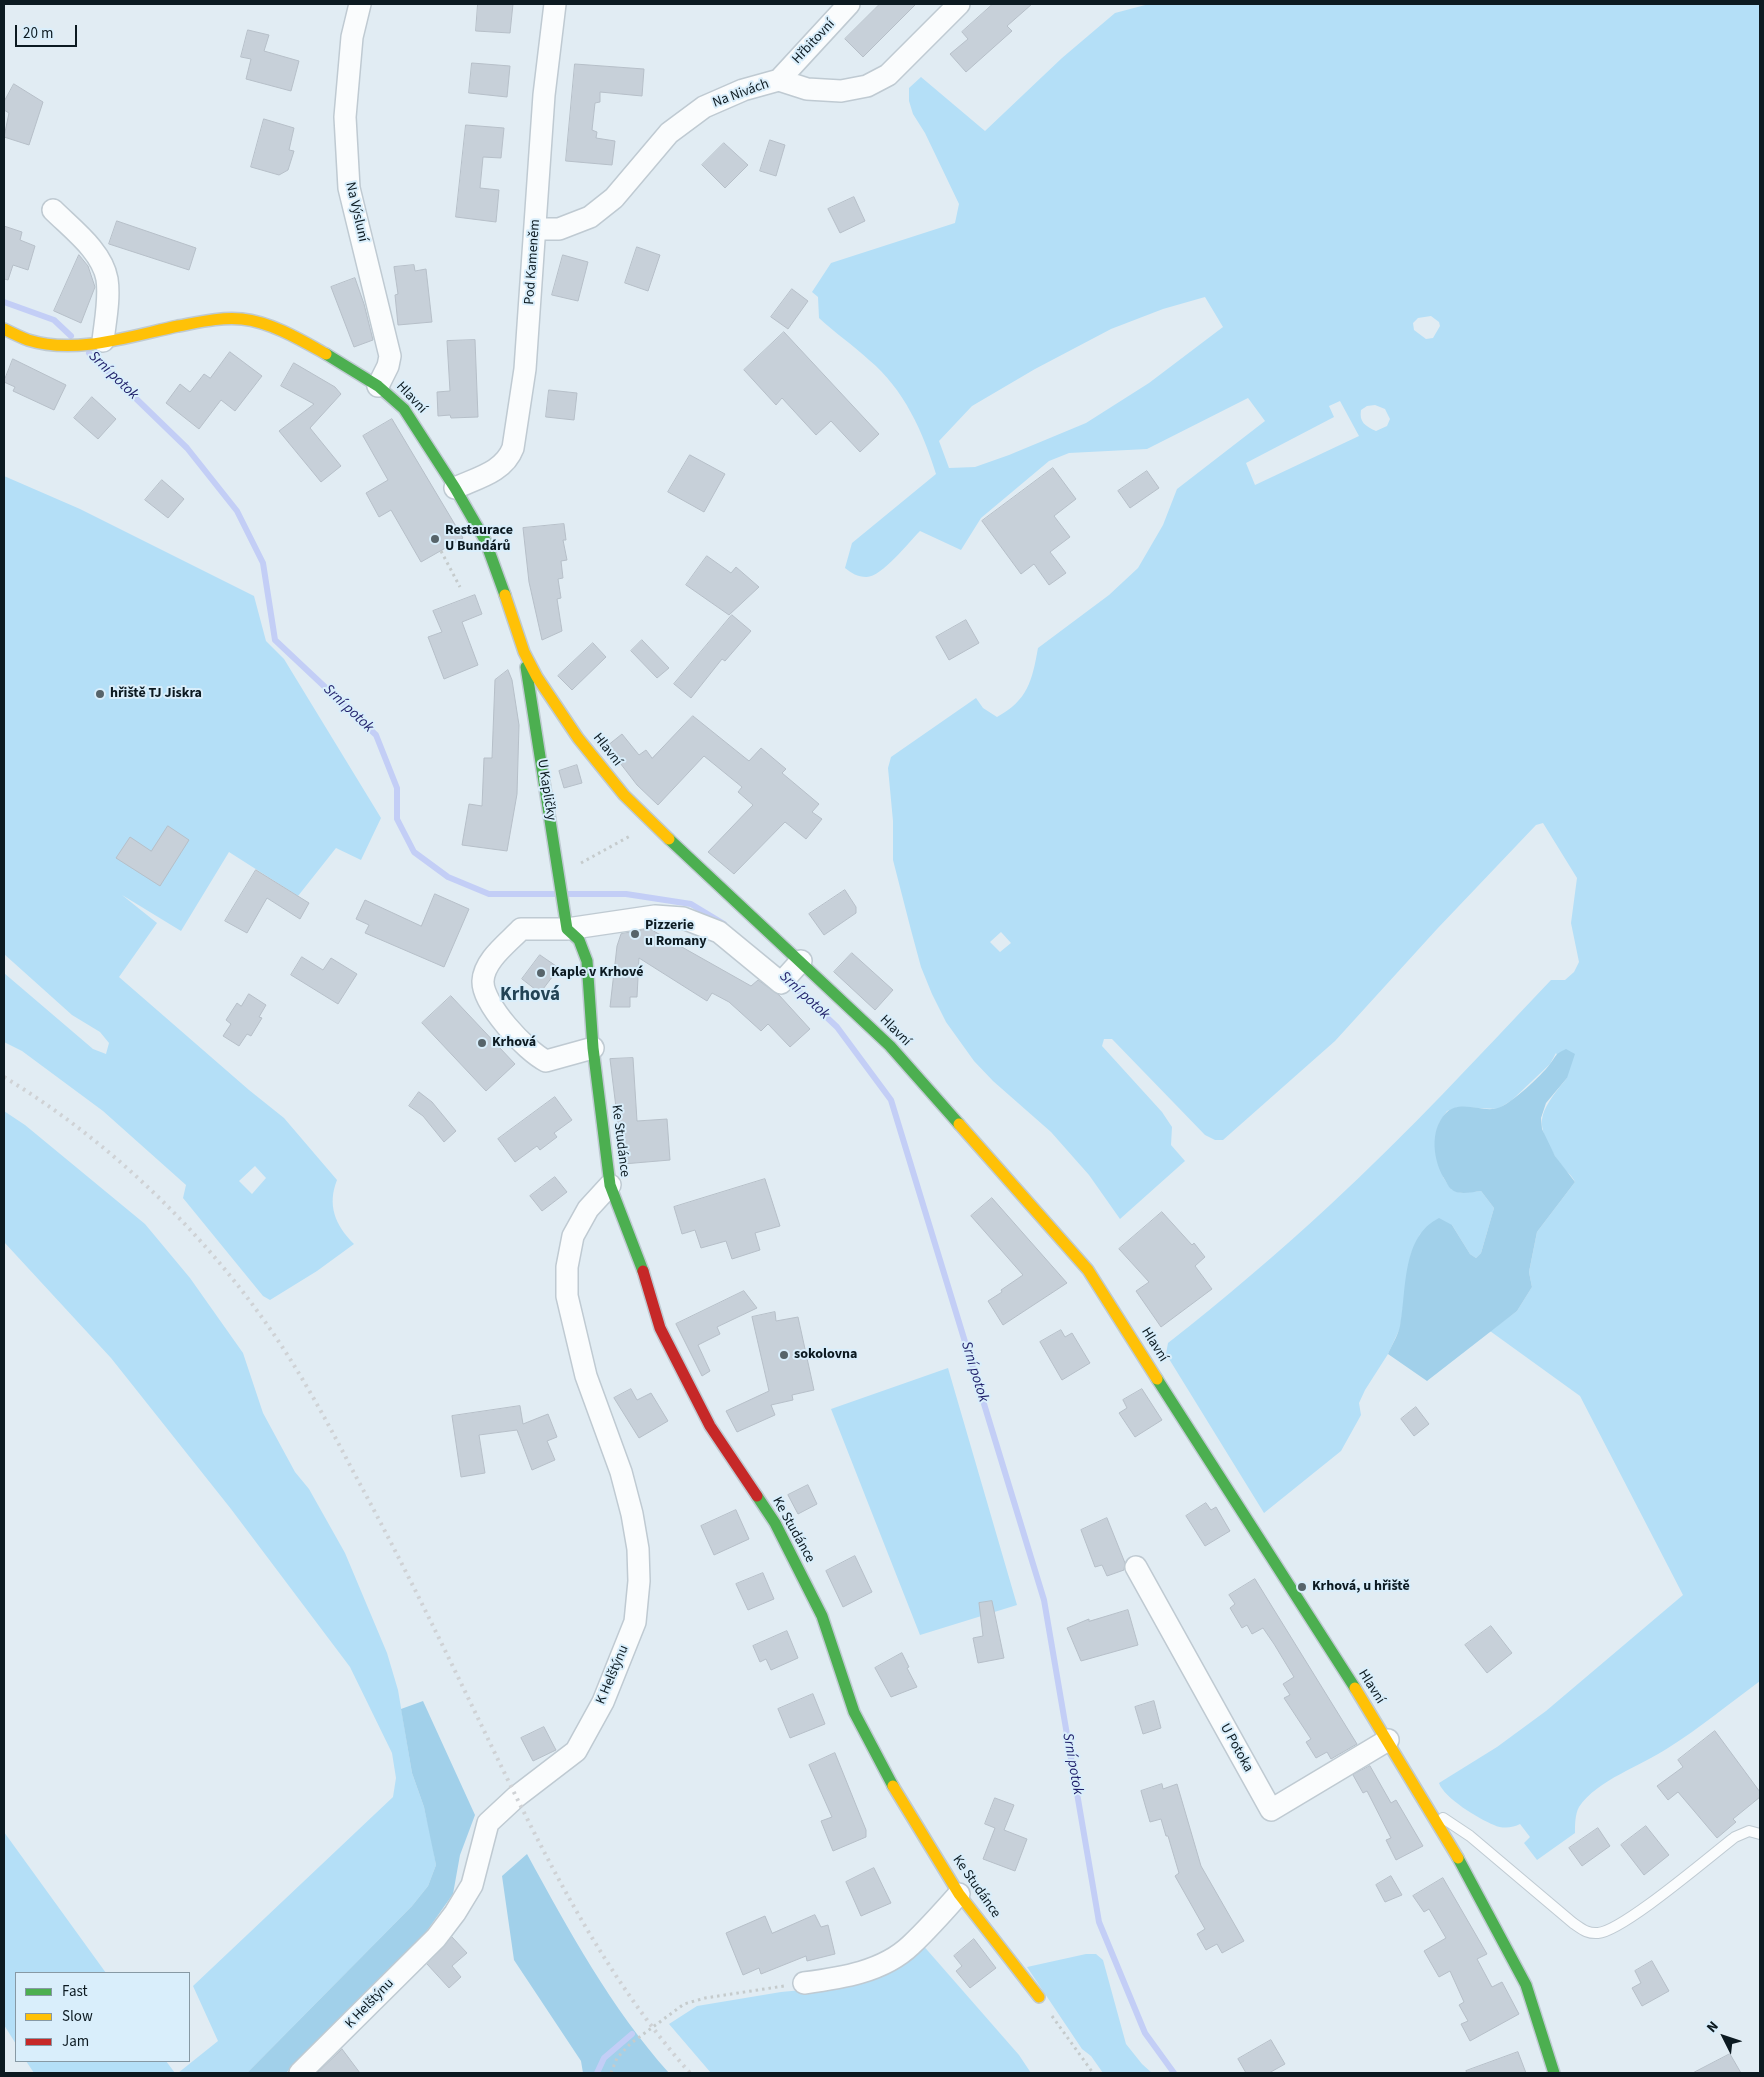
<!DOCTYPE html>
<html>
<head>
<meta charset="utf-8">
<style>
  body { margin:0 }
  #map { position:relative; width:1764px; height:2077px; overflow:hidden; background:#e1ecf3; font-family:"Source Sans 3",sans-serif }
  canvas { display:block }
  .frame { position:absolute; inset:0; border:5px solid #0c1a21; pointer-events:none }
  .legend { position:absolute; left:15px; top:1972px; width:175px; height:90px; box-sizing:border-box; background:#d9eefb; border:1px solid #8799a4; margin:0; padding:6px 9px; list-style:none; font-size:15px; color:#0c1a21 }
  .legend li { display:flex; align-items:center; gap:10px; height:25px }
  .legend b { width:25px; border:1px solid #8799a4 }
  .north { position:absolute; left:1699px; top:2012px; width:50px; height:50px; -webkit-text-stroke:4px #d9eefb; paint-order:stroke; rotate:311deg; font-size:14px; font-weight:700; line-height:20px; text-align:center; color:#0c1a21 }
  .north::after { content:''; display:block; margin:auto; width:18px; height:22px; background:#0c1a21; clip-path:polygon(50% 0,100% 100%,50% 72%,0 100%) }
  .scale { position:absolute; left:15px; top:25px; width:62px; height:22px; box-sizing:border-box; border:2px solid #0c1a21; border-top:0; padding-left:6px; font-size:15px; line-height:18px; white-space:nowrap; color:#0c1a21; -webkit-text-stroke:4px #d9eefb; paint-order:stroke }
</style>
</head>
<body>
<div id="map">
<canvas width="1764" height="2077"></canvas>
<div class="frame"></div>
<ul class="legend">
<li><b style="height:6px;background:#4caf50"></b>Fast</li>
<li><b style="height:6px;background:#ffc107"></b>Slow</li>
<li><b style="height:6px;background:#c62828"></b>Jam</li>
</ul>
<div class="north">N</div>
<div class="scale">20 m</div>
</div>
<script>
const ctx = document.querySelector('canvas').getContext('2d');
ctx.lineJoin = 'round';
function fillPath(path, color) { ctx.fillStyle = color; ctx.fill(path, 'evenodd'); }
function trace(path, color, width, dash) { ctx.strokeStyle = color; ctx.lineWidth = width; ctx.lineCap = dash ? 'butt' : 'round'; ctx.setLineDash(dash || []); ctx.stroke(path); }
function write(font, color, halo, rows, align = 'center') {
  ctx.font = font + ' "Source Sans 3",sans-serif'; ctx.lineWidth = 4; ctx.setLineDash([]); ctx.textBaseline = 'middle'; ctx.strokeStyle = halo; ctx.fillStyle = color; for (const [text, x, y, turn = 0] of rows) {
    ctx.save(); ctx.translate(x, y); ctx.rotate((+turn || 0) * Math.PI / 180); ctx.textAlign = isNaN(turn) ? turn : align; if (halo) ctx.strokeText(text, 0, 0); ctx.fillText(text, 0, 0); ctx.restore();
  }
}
const green = new Path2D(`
  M1149,4H1760V1681C1730,1703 1700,1728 1668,1748C1641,1766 1597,1780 1579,1807C1575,1814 1575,1825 1575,1833L1537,1860L1524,1843L1530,1837L1520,1824C1513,1828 1502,1829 1494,1825C1479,1819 1444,1798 1439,1783L1497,1747L1546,1711L1683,1595L1580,1396L1490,1331L1517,1311L1532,1287L1529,1272L1537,1232L1575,1182C1572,1175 1565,1171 1560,1164C1533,1122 1537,1115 1567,1078L1556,1053L1550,1064L1512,1100L1498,1109L1459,1107L1447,1111L1439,1123L1436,1134L1443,1177L1451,1189L1461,1193L1481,1191L1494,1208L1481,1253L1476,1258L1470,1254L1452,1225L1420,1234L1411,1254L1400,1328L1388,1354L1365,1390L1359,1403L1361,1415L1341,1451L1264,1513L1166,1354L1168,1343C1224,1299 1278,1253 1330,1205C1407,1134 1479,1056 1551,980H1565L1574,972L1579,962L1571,923L1577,878L1543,823L1536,825L1437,929L1335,1041L1223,1140H1215L1205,1135L1112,1039H1104L1102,1046L1162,1112L1172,1127L1171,1145L1185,1161L1120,1219L1089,1175L1051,1132L993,1081L974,1061L946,1022L932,994L921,967L911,930L893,860V821L888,768L891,757L976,698L983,708L997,717C1028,700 1032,681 1038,648L1109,595L1138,568L1163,525L1177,489L1265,421L1248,398L1147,449L1069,453L1049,461L981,518L961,550L920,531C909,542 881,578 866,577C858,577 851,573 845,568L852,543L936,474C923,432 904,389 869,360C853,345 835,333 819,318L818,297L812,292L831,263L955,223L959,204L925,133L913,114L909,101V88L921,77L985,131L1062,58L1115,13ZM1205,297L1223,327L1149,383L1086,423L1009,455L975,467L949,468L939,441L972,406L1035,369L1111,329L1163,309ZM1431,316L1439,322L1440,326L1433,338L1426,339L1414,330L1413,323L1418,318ZM1340,401L1359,436L1255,485L1246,463L1334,417L1329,406ZM1375,405L1385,409L1390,419L1387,426L1376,431C1365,426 1359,422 1361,410L1367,406ZM1001,932L1011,943L1000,952L990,942Z
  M4,476L80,509L254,596L266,641L284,659L381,818L361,860L336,848L298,896L229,852L181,931L122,895L157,923L119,977L249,1090L284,1118L337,1180C327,1205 335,1225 354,1244L317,1271L270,1300L263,1296L183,1198L186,1185L103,1111L22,1051L4,1042V973L93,1049L106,1054L109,1043L100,1032L72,1015L4,954ZM255,1166L266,1178L252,1194L239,1181Z
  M4,1111L25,1125L145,1224L190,1278L243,1353L263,1413L295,1472L309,1489L345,1553L387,1653L398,1690L412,1773L424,1807L431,1837L436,1865L428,1886L412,1906L247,2073H178L218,2041L193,1986L393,1797L396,1778L392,1753L350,1667L231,1509L111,1358L4,1242Z
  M948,1368L1017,1605L920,1635L831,1409Z
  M4,1832L106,1973H16V2044L4,2025Z
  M921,1943L1019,2055L1031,2073H711L669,2024L697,2006L781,1992L844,1986Z
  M1086,1954H1096L1103,1960L1126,2044L1142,2064L1152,2073H1103L1091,2056L1082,2049L1027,1967Z
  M26,2061H166L175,2073H34Z`);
const forest = new Path2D(`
  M1566,1049L1575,1054L1567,1078L1546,1103L1541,1118L1542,1129L1555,1156L1575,1182L1537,1232L1529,1272L1532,1287L1517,1311L1427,1381L1388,1354C1392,1345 1398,1335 1400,1326C1407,1290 1401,1237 1439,1218L1452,1225L1470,1254L1476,1258L1481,1253L1494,1208L1481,1191C1472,1192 1459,1196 1451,1189C1449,1188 1447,1183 1445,1180C1433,1161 1429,1130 1446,1113C1460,1099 1483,1113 1498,1108C1511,1104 1542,1075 1550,1064C1557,1055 1555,1054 1566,1049Z
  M423,1701L475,1815L460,1855L453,1894L424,1935L286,2073H247L412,1906L428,1886L436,1865L424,1807L412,1773L401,1709Z
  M527,1854C569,1931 611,2008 669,2073H583L581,2061L514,1960L502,1876Z`);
const stream = new Path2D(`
  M4,302L54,320L71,336
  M89,353L187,448L237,511L263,563L275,640L376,735L397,788V819L414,852L448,877L489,894H555
  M568,894H626L691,904L724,924
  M787,980L837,1027L891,1100L1044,1600L1099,1922L1145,2033L1174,2073
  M597,2073L604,2058L632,2034`);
const building = new Path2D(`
  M478,4H513L510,33L476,31Z
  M880,4H916L863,57L845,39Z
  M993,4H1032L1007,26L1012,31L966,72L950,54L968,39L962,32Z
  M248,30L269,35L264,51L299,61L291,91L246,79L251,59L241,57Z
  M472,63L510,66L507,97L469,93Z
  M575,64L644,69L642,96L600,92V102L595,103L592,130L597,132L596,138L615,141L612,165L566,161Z
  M14,84L43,102L29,145L4,137L9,113L4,110V102Z
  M264,119L294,128L289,150L294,151L288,170L279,175L251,167Z
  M466,125L504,128L501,158L483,157L480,188L499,190L496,222L456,217Z
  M770,140L785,145L776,176L760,171Z
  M724,143L748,165L725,188L702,165Z
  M854,197L865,221L840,233L828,209Z
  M117,221L196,248L189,270L109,244Z
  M4,226L22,232L20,240L35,246L28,270L13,265L8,280L4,279Z
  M637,247L660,255L648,291L625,283Z
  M79,255L88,266L95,287L81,323L54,311Z
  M563,255L588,262L578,301L552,295Z
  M414,265L415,271L426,269L432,322L398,325L395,295L398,294L394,267Z
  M355,278L364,304L373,340L354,347L331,287Z
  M792,289L808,301L788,329L771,317Z
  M784,332L879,434L860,452L831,421L816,435L782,398L776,405L744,370Z
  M475,340L478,417L451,418L450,415L438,416L437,392L450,391L447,341Z
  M230,352L262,376L235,411L221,400L199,429L166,403L180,384L190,392L204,374L210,378Z
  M13,359L66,385L54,410L13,391L15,387L4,382Z
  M294,363L335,387L341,394L310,428L341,466L321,482L279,431L314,404L281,386Z
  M549,390L577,393L574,420L546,417Z
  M92,397L116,419L98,439L74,418Z
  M392,419L463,538L421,562L391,510L379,517L366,493L388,480L363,436Z
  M690,455L725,474L704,512L668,492Z
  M1053,468L1076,499L1054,516L1070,537L1050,552L1066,573L1049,585L1034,564L1021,574L982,521Z
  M1147,471L1159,488L1130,508L1118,491Z
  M162,480L184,499L168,518L145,500Z
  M564,524L566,540H563L567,560L561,561L563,578L558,579L561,598L557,599L562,631L542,640L529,582L523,528Z
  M707,556L731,573L736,567L759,587L729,615L686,585Z
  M475,595L482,614L462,622L478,665L444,679L428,637L442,632L433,611Z
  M732,615L751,631L725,661L722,659L691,698L674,684Z
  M966,620L979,643L949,660L936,637Z
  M642,640L669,668L657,678L631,651Z
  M593,643L606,657L572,690L558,676Z
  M508,670L512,680L519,725L517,794L507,851L462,845L469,804L482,806L484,758H492L495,680Z
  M693,716L749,761L761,748L786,769L782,773L819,804L812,812L822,819L806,839L785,822L734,874L708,852L753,805L738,792L742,787L704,756L658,805L637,785L607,746L622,734L639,755L646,750L652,758Z
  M577,765L582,783L564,788L559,771Z
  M168,826L189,840L160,886L116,858L130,837L151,851Z
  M256,870L309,903L300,919L267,898L247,933L225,921Z
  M845,890L856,907V913L824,935L809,914Z
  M435,894L469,909L444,967L365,933L369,925L356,919L365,900L421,926Z
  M650,929L751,986L758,980L779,995L810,1029L790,1047L768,1024L761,1031L729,1002L712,993L707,1001L639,958L637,997H630V1007H610L617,946L621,934Z
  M852,953L893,990L875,1010L834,972Z
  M540,955L559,968L540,993L522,979Z
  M302,957L323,970L331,958L357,974L338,1004L291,975Z
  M249,994L266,1005L259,1017L262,1018L251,1036L247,1034L239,1046L223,1036L231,1024L226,1020L237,1003L241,1006Z
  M451,996L515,1064L486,1091L422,1023Z
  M633,1058L637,1121L667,1119L670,1160L623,1164L610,1059Z
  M419,1092L432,1102L456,1131L444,1142L423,1116L409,1106Z
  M555,1097L572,1120L554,1133L557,1137L540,1150L537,1146L515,1162L498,1139Z
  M555,1177L567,1192L542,1211L530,1196Z
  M765,1179L780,1226L755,1233L760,1250L732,1259L726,1241L701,1248L695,1230L682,1234L674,1207Z
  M992,1198L1067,1283L1003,1325L988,1301L1002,1292L1001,1290L1023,1275L971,1216Z
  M1162,1212L1192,1245L1194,1243L1205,1257L1195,1266L1212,1289L1161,1327L1136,1291L1149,1282L1119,1249Z
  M744,1291L757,1308L717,1327L720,1334L698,1345L710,1371L702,1376L676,1324Z
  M775,1312L776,1321L798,1317L814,1390L792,1395L793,1400L771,1405L775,1415L737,1432L726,1411L769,1391L752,1317Z
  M1061,1330L1065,1337L1072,1333L1090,1363L1062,1380L1040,1342Z
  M631,1389L637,1400L651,1393L668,1421L639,1438L614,1398Z
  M1142,1389L1162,1420L1135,1437L1119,1413L1127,1408L1123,1400Z
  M520,1406L523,1424L548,1414L557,1437L547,1441L555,1460L532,1470L517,1430L479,1435L485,1473L461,1477L452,1416Z
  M1416,1407L1429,1424L1414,1436L1401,1419Z
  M808,1485L817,1504L798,1514L788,1495Z
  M1206,1503L1211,1510L1216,1507L1230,1531L1205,1546L1186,1516Z
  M736,1510L749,1539L714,1555L701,1526Z
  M1107,1518L1125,1563L1124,1570L1107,1576L1102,1565L1095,1567L1081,1530Z
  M855,1556L872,1592L843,1607L826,1571Z
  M763,1573L774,1599L748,1610L736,1584Z
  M1255,1579L1357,1744L1331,1759L1327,1752L1316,1758L1306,1742L1311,1739L1284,1698L1290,1695L1283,1684L1294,1677L1274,1644L1263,1628L1252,1634L1247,1625L1242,1628L1230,1608L1235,1604L1229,1595Z
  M992,1601L1004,1658L978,1663L973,1638L983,1636L979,1603Z
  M1128,1610L1138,1645L1081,1661L1067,1628L1089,1619V1621Z
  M1491,1626L1512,1653L1487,1673L1465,1645Z
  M787,1631L798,1658L771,1670L766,1659L760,1662L753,1646Z
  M902,1653L909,1667L907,1668L917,1687L891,1697L875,1668Z
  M813,1694L825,1724L790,1738L778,1709Z
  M1154,1701L1161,1728L1143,1734L1135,1707Z
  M544,1727L556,1750L533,1761L521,1738Z
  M1715,1731L1760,1792V1797L1733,1819L1736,1822L1717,1838L1678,1792L1668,1800L1657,1786L1683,1767L1678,1760Z
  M835,1753L866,1830V1837L833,1851L821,1821L832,1817L809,1765Z
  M1370,1766L1391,1803L1396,1800L1423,1846L1396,1860L1386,1840L1391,1838L1367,1791L1363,1793L1353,1775Z
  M1162,1784L1163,1789L1177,1784L1201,1866L1244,1941L1222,1953L1217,1944L1206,1950L1197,1934L1205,1929L1175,1876L1179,1873L1168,1836H1166L1161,1819L1150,1822L1141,1791Z
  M995,1798L1014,1805L1004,1830L1027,1839L1015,1871L983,1859L995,1828L985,1824Z
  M1646,1826L1669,1855L1644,1875L1621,1845Z
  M1598,1828L1610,1846L1582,1866L1569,1848Z
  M874,1868L891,1903L861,1916L846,1882Z
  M1391,1876L1402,1895L1385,1902L1376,1885Z
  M1443,1878L1487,1954L1477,1959L1492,1987L1502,1982L1519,2014L1470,2041L1461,2024L1468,2021L1459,2005L1464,2002L1450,1971L1439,1977L1424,1951L1446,1938L1429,1909L1424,1912L1413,1896Z
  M815,1915L821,1927L828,1925L835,1954L807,1961L806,1956L761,1974L759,1968L743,1975L726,1933L765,1916L772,1933Z
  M452,1937L467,1953L452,1966L461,1977L449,1988L427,1964Z
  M974,1939L996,1968L970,1988L956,1971L962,1966L954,1956Z
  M1652,1961L1669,1991L1642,2006L1632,1988L1641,1983L1635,1971Z
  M1271,2040L1285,2064L1269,2073H1246L1238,2059Z
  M342,2049L360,2073H317L341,2050Z
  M1518,2052L1526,2073H1467L1466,2071Z
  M1730,2054L1741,2073H1693Z`);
const path = new Path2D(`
  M441,551L460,587
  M581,863L630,836
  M1052,2016L1093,2073
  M611,2073L617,2058L630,2044L684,2004L705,1998L784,1986`);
const lane = new Path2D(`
  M1443,1818L1470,1836L1573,1923C1582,1929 1587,1934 1598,1933C1623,1931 1710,1856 1735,1837L1749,1831L1760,1834`);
const street = new Path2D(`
  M360,4L352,37L345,117L349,188L390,356L388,366L378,386
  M779,80L849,4
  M53,210C72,229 102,251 107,279C110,299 105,322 103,341
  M535,229H559L590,217L614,198L669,133L704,107L743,90L779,80L807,89L841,91L867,86L888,75L959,4
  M455,488C477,478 504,472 513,448L525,369L544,95L555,4
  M593,1048L546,1061C526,1051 482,1004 483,981C484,960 508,943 521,929H567L655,916L683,918L719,932L781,983L801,961
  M1136,1567L1271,1810L1388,1740
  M804,1983C841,1978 883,1972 911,1945C928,1929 944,1911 959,1894
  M300,2073L436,1938L455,1913L472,1885L488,1823L516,1797L576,1751L603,1702L635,1622L639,1581L638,1549L632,1514L621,1472L586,1376L567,1296V1267L573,1236L588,1209L610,1185`);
const fast = new Path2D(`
  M326,354L378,386L404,409L455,488L485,540L505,595
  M526,667L567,929L579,940L587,961L593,1048L610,1185L643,1271
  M669,839L890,1046L959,1124
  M1157,1379L1355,1688
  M757,1496L775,1523L822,1616L854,1712L893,1786
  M1458,1858L1526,1985L1554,2073`);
const slow = new Path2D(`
  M4,329C12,333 20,337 28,340C76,355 131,336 178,326C200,322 220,317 242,319C271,322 301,340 326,354
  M505,595L524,652L537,677L578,738L624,795L669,839
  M959,1124L1088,1270L1157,1379
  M1355,1688L1458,1858
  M893,1786L959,1894L1039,1997`);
const jam = new Path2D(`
  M643,1271L660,1328L710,1426L757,1496`);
const rail = new Path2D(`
  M4,1077C113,1143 210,1238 281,1345C308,1386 331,1429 354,1473C402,1561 446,1652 490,1743C546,1859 604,1976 690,2073`);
const markers = [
  [435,539,5,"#57646a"],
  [100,694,5,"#57646a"],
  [635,934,5,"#57646a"],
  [541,973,5,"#57646a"],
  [482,1043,5,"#57646a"],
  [784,1355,5,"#57646a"],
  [1302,1587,5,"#57646a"]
];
const streetNames = [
  ["Hřbitovní",814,42,-47],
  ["Na Nivách",741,94,-20],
  ["Na Výsluní",356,212,77],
  ["Pod Kameněm",533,262,-86],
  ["Hlavní",411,398,47],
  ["Hlavní",607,750,52],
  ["U Kapličky",546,790,81],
  ["Hlavní",895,1031,45],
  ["Ke Studánce",620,1141,83],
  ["Hlavní",1154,1345,58],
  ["Ke Studánce",793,1530,61],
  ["K Helštýnu",613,1675,-67],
  ["Hlavní",1371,1687,58],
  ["U Potoka",1236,1748,61],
  ["Ke Studánce",976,1887,55],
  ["K Helštýnu",370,2004,-46]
];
const poiNames = [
  ["Restaurace",445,531],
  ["U Bundárů",445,547],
  ["hřiště TJ Jiskra",110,694],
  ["Pizzerie",645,926],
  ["u Romany",645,942],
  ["Kaple v Krhové",551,973],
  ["Krhová",492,1043],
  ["sokolovna",794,1355],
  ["Krhová, u hřiště",1312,1587]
];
const waterNames = [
  ["Srní potok",113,376,44],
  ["Srní potok",348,709,43],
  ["Srní potok",804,996,43],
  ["Srní potok",974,1372,73],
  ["Srní potok",1072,1764,80]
];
const districtNames = [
  ["Krhová",530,996]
];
fillPath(green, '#b4dff7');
fillPath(forest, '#a1d0ea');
trace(stream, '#c3cef6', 6);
fillPath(building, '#c7d0d9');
trace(building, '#b6bfc8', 1);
trace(lane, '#bfcad2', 12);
trace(street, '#bfcad2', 24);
trace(fast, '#bfcad2', 14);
trace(slow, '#bfcad2', 14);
trace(jam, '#bfcad2', 14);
trace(path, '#c5cbcc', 3, [2.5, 4]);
trace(lane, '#fafcfd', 10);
trace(street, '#fafcfd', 21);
trace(fast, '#4caf50', 11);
trace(slow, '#ffc107', 11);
trace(jam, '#c62828', 11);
trace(rail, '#cfd2d5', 4, [2.5, 5]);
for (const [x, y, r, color] of markers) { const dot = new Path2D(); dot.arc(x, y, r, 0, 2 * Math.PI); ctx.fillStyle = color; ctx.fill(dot); trace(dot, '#d9eefb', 2); }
write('14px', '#0c1a21', '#d9eefb', streetNames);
write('bold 14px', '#0c1a21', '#d9eefb', poiNames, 'left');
write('italic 15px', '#1e1e69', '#d9eefb', waterNames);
write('bold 19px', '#234355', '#d9eefb', districtNames);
</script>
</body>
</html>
